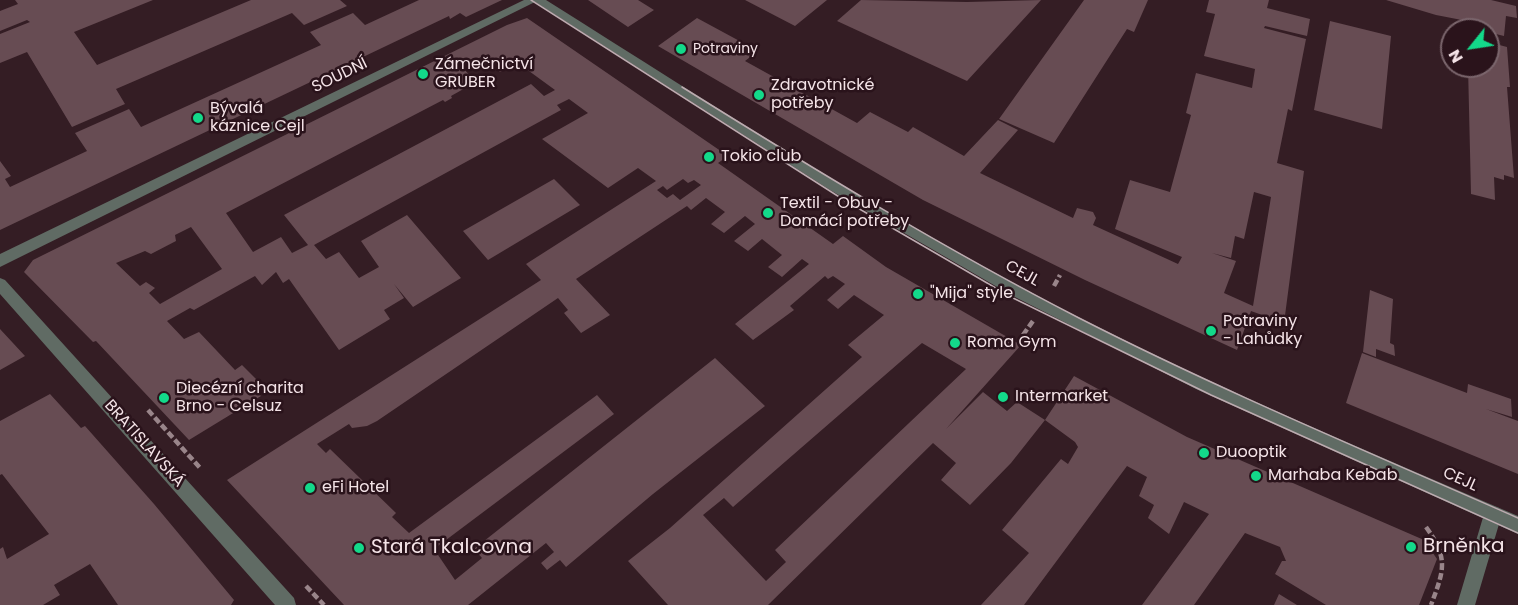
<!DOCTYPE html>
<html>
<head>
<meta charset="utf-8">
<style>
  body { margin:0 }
  #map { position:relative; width:1518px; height:605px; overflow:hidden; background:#341d24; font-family:Poppins,sans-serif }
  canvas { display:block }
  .north { position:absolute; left:1440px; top:18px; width:60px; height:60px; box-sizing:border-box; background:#2a131b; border:2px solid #7b666d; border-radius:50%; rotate:240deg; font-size:16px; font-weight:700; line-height:24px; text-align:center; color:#f4e3e7 }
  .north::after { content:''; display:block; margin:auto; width:21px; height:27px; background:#13d98a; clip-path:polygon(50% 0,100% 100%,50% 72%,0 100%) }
</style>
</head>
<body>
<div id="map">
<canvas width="1518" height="605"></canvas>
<div class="north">N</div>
</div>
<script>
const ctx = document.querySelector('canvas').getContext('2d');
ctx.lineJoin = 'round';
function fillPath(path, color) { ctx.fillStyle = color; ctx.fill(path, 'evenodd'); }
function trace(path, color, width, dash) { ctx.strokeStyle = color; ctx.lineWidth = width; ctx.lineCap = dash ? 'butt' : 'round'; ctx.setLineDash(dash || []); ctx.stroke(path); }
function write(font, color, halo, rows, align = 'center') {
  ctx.font = font + ' Poppins,sans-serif'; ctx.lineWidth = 5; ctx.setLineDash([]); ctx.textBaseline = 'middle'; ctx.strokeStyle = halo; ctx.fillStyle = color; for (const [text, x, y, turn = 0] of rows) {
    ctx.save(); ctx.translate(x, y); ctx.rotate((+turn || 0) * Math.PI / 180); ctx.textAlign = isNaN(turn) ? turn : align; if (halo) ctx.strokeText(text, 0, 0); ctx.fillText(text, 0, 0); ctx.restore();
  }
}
const building = new Path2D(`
  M15,0H153L74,32L97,65L251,0H340L347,6L304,25L292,13L116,89L125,104L72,127L27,52L0,63V34L30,22L27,20L0,31V11L18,4Z
  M419,0H502L466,17L460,13L450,19L449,16L0,230V161L11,176L5,179L10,187L87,151L75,133L129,109L141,127L321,45L310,32L353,13L365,25Z
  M588,0H638L654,10L628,27Z
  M745,0H827L795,26Z
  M861,0L967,2L1041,0L967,81L837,21Z
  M1084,0H1148L1134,32L1127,29L1054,143L999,119Z
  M1209,0H1269L1267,8L1310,19L1307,36L1265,26L1264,28L1306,39L1292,111L1288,109L1277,163L1304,171L1284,323L1251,311L1237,350L1085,280L923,200L658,46L697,18L758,51L745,61L857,123L870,112L908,132L913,127L964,156L998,120L1018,130L980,173L1073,218L1077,208L1093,212L1096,218L1093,225L1178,264L1182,257L1115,229L1130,180L1170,192L1191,115L1186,113L1196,73L1252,88L1255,69L1204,56L1215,14L1206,12ZM1254,192L1271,197L1253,306L1224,293L1236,261L1212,253L1231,258L1235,236L1244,239Z
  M1386,0H1491L1516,6L1517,18L1506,16L1504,36L1467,27V21L1436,15Z
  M527,18L728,156L718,163L833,244L843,236L886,267L1021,345L946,429L983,392L1007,411L1017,402L1045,420L1074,376L1187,437L1424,540L1437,559L1419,605H1326L1275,574L1282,561H1286L1280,547L1245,533L1194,605H1142L1209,514L1184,502L1169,534L1148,518L1154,505L1139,496L1147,477L1127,466L1024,605H981L1029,553L1002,530L1061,459L1068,464L1078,447L1075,442L1045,420L1011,463L970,505L941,480L956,463L933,443L768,605H668L628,561L670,528L862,357L848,345L884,315L854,295L838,309L827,300L845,284L833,276L828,279L825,276L790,306L794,310L753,340L735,324L809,264L802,259L782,277L768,267L782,255L762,239L748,251L734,241L755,224L745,216L724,233L711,224L725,212L706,198L691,210L687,206L576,279L610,315L581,333L564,313L568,310L558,298L377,421L367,426L352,428L349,424L317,444L326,453L330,449L396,513L392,517L409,533L597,395L614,414L434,549L455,580L482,558L474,549L715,358L765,406L653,494L566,567L560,560L547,570L541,563L554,552L546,543L468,605H344L227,480L541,280L526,264L656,181L638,168L608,188L542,139L588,113L569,99L557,105L561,110L314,245L326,259L339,252L359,278L379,267L361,241L407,215L461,278L413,307L394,284L404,298L384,310L390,319L339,350L289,279L283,283L276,272L262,285L255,276L194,310L190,308L167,321L184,339L199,332L235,370L242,365L259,382L252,387L261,396L189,440L96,341L93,342L24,272L33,260L507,25ZM481,57L500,72L518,63L555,90L544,96L531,84L284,215L308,245L292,253L281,237L253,252L226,213L443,100L445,102L452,98L451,96L476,82L462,67ZM683,179L688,183L694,180L701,185L680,200L673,194L667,198L657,190L663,186L667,190ZM191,227L222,269L160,304L149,293L155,288L146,282L140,286L116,263L145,251L151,254L176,241L175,235ZM922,343L966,369L775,550L786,562L766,581L703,515L724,498L733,507Z
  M1330,21L1391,36L1382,129L1314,110Z
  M1488,42L1507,47L1510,87H1507L1514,178L1504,175V180L1494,177L1495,200L1471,194L1468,66H1488Z
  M554,179L580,205L488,260L463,231Z
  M1370,290L1393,299L1390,343L1394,345L1395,356L1376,349V357L1363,352Z
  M0,329L25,356L0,370Z
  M1362,353L1467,393L1468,384L1511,399L1512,417L1486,409L1518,421V474L1346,403Z
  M50,394L81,428L85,426L154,504L234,600L231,605H118L90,564L54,585L60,595L43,605H0V549L3,547L7,559L49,534L2,474L0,475V421Z
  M1279,594L1297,605H1274Z`);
const path = new Path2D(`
  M1054,286L1060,275
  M1023,335L1033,321
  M148,410L201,469
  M1426,527C1449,559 1444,570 1431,605
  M306,586L324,605`);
const minor = new Path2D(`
  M524,0H539L0,267V254Z
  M0,278L5,280L294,598L296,605H275L0,294Z
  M1493,506L1499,508L1502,514L1475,605H1457L1484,514L1487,508Z`);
const tertiary = new Path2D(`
  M532,0H546C722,111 898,225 1084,320C1226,392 1372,453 1518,516V534L1196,389L1011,295L830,190Z`);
const tram = new Path2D(`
  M531,0L844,200L1013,298L1211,395L1518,533
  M682,87C812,168 943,248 1079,318C1222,391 1371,453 1518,518`);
const markers = [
  [681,49,6,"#13d98a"],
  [423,74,6,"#13d98a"],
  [759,95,6,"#13d98a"],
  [198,118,6,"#13d98a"],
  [709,157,6,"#13d98a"],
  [768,213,6,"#13d98a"],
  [918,294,6,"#13d98a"],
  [1211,331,6,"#13d98a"],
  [955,343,6,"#13d98a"],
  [1003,397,6,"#13d98a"],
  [164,398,6,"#13d98a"],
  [1204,453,6,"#13d98a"],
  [1256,476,6,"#13d98a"],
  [310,488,6,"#13d98a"],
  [1411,547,6,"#13d98a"],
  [359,548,6,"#13d98a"]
];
const farPoinames = [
  ["Potraviny",693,49]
];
const poiNames = [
  ["Zámečnictví",435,65],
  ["GRUBER",435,83],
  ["Zdravotnické",771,86],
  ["potřeby",771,104],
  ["Bývalá",210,109],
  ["káznice Cejl",210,127],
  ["Tokio club",721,157],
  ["Textil - Obuv -",780,204],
  ["Domácí potřeby",780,222],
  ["\"Mija\" style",930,294],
  ["Potraviny",1223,322],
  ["- Lahůdky",1223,340],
  ["Roma Gym",967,343],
  ["Diecézní charita",176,389],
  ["Brno - Celsuz",176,407],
  ["Intermarket",1015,397],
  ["Duooptik",1216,453],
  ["Marhaba Kebab",1268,476],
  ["eFi Hotel",322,488]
];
const streetNames = [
  ["SOUDNÍ",340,76,-26],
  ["CEJL",1022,274,29],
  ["BRATISLAVSKÁ",144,444,48],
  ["CEJL",1460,480,24]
];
const nearPoinames = [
  ["Brněnka",1423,547],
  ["Stará Tkalcovna",371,548]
];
fillPath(building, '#674c53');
trace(path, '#99858a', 4.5, [7, 3]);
fillPath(minor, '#606b64');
fillPath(tertiary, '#606b64');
trace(tram, '#bdabb0', 1.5);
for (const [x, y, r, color] of markers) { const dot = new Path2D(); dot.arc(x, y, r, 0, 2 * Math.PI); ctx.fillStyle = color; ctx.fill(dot); trace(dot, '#2a131b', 2); }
write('14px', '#f4e3e7', '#2a131b', farPoinames, 'left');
write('16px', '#f4e3e7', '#2a131b', poiNames, 'left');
write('16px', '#f4e3e7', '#2a131b', streetNames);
write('20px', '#f4e3e7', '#2a131b', nearPoinames, 'left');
</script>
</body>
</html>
